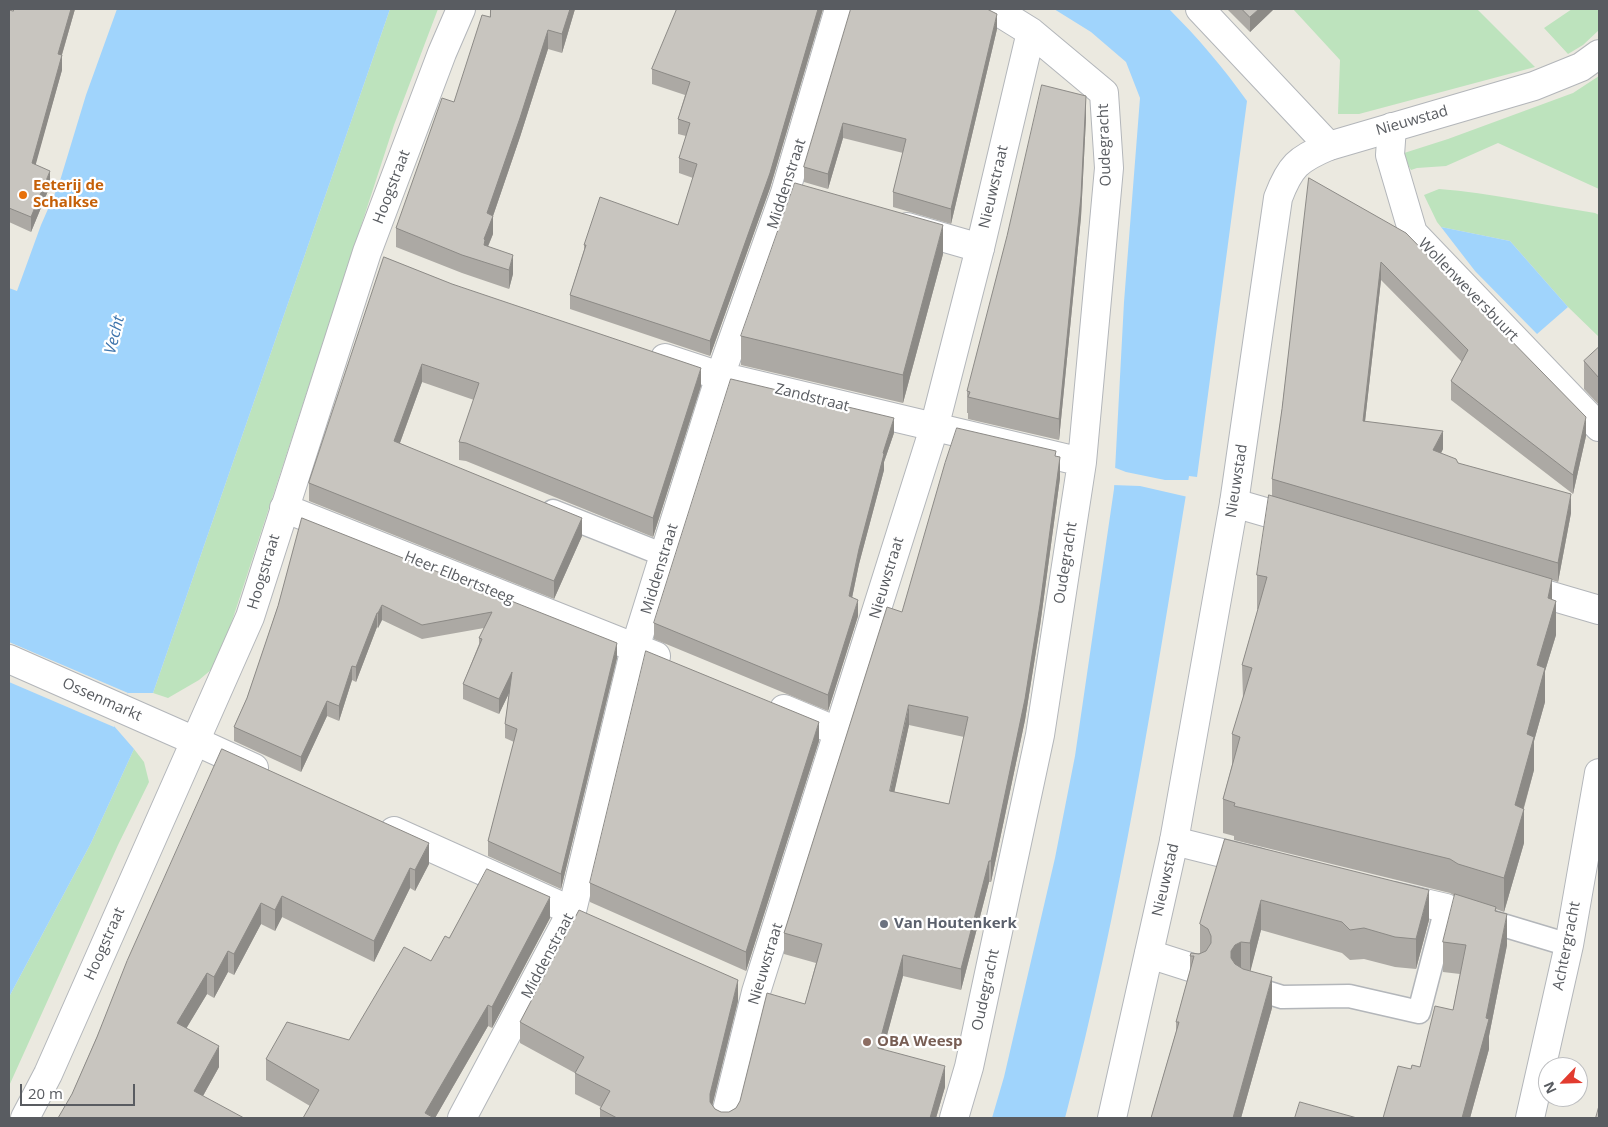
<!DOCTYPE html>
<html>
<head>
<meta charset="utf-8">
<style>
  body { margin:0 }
  #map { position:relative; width:1608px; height:1127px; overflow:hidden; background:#ebe9e0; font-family:"Open Sans",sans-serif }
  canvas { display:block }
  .frame { position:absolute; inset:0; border:10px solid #595c61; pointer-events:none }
  .north { position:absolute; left:1538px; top:1057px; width:50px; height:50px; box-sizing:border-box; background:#fff; border:1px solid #bdbec0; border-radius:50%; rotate:246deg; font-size:14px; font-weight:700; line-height:20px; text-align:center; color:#595c61 }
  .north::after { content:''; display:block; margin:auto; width:18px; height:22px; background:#e23b2f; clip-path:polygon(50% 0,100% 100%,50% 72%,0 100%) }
  .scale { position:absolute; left:20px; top:1084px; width:115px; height:22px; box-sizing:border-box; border:2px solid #595c61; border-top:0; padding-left:6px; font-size:15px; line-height:18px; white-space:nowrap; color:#595c61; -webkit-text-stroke:4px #fff; paint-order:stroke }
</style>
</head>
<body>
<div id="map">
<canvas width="1608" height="1127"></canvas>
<div class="frame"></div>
<div class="north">N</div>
<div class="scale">20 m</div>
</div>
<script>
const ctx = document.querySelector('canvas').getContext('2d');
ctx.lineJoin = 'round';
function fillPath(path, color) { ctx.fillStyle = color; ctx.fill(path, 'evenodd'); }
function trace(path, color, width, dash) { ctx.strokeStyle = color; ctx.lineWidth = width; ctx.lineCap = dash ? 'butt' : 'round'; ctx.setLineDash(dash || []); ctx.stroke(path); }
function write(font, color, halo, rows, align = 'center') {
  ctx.font = font + ' "Open Sans",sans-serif'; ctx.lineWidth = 4.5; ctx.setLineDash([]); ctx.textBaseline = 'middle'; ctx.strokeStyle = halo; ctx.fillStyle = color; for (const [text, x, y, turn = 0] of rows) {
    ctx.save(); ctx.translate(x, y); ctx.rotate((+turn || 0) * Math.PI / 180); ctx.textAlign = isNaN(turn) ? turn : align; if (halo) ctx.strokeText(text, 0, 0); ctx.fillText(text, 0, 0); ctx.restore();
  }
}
const green = new Path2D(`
  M390,9H438L394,125L218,664L199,680L168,698L153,693Z
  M1293,9H1477L1535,67L1359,114H1338L1340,60Z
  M1572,9H1599V30L1583,45L1568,54L1544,28Z
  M1599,76V189L1498,143L1446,166L1417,168L1411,170L1401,154L1448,139L1573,93Z
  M1439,189C1491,193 1543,205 1595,213L1599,215V337L1568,307L1510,241L1441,227L1437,222L1424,195Z
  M134,749L144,762L149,782L118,845L9,1086V997L91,843Z`);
const water = new Path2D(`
  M117,9H390L153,693H128L114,726L134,749L91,843L9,997V288L17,291L41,225L59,184L86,95Z
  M1054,9H1169C1199,39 1222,66 1247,101L1197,477L1189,476C1154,691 1121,907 1065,1118H992L1004,1077L1055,858L1075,756L1114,489L1124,302L1140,98L1126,62L1091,32Z
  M1441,227L1510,241L1568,307L1537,334L1475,271Z`);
const pier = new Path2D(`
  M1113,467L1126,472L1165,480H1191L1188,497L1140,486L1112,485Z
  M9,642L128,693L114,727L9,682Z`);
const service = new Path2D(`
  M553,511L664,555
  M1244,985L1282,997L1349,996L1419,1012L1446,908L1569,945`);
const pedestrian = new Path2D(`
  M1200,9L1329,146
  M907,227L980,248
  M665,358L720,376
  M1234,503L1303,523
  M284,508L656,656
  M1517,586L1599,610
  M784,709L839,732
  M195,741L254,768
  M394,831L572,911
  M1174,841L1258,862
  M1394,896L1446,908
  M1149,954L1196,969`);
const minor = new Path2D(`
  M1392,127L1390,155L1413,233L1599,427
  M720,376L1082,462
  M9,659L195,741
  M25,1118L48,1074L250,617L367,252L442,53L461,9
  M462,1118L572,911L635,648L720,376L785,193L839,9
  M725,1118L756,992L934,428L980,248L1031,32
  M954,1118L969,1067L1040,735L1082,462L1109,168L1104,93L1031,32L994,9
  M1530,1118L1569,945L1599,773`);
const tertiary = new Path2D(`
  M1112,1118L1174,841L1234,503L1278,198C1290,166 1298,159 1329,146L1534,86L1581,67L1599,54`);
const wall = new Path2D(`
  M14,9H75L62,55V70L35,165L50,186L31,232L9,222V10L13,11Z
  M491,9H575L562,53L548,49L520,137L493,216V234L488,247L513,274L509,289L462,273L396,247V228L454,102L490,17Z
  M677,9H823L770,188L710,356L570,309V295L584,250V245L678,225L693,178L679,173V158L686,136L678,134V119L685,95L652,84V69Z
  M851,9L997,29L951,224L893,207V192L903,153L843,138L828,189L804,182V167Z
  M1227,9H1274L1250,32Z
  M1086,118L1081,217L1059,440L968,419V413H967V391Z
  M1309,178L1586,436L1573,494L1451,400V381L1462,362L1381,280L1365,421L1443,449L1441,453L1458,463L1571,513L1558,582L1552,580V599L1556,635L1545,671V702L1534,741V770L1524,808V843L1504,912L1496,909L1507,945L1489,1036V1049L1470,1118H1383L1411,1069L1420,1067L1453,1010L1460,974L1443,972V942L1455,896L1450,893L1234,840V836L1223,833V799L1232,765V734L1243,699L1242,665L1258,609H1257V575L1272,497V479L1282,409Z
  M943,254L903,403L741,365V336Z
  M384,257L701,386L653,537L466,461L459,460V442L474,400L422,382L400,443L582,536L554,599L309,501V483Z
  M1599,347V405L1584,389V361Z
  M894,433L884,462V470L859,564L852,598L858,616L828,711L654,639V623Z
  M1056,456L1060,478L1040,626L1025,720L991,882H989L961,990L903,976L883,1049L945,1087L936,1118H600V1109L601,1107L575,1094V1073L520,1043V1022L738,1001L712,1105L715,1109L721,1112H729L736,1108L805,1004L816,963L784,954V933L902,612ZM909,725L964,737L949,804L894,792Z
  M302,518L617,658L561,889L488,856V841L514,742L505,738V724L509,693L499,714L463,699V684L479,644V638L484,628L422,639L382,620L378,628L377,627L356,682L352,680L339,721L327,716L301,772L234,741V727L247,698L278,606Z
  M819,741L746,971L590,902V883Z
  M222,749L429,864L415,891L410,888L374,962L282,917L275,931L261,924L234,975L228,972L214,998L207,994L186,1028L219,1067L203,1096L72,1094Z
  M1225,839L1429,920L1416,969L1395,967L1364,959L1350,960L1342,953L1261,930L1250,971L1272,1008L1241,1118H1151L1176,1032V1022L1190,971V956L1200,953V924Z
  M550,918L492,1028L488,1026L435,1118L310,1106L266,1080V1059L349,1040L431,961L449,938Z`);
const shadedWall = new Path2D(`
  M71,9H75L58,68V54Z
  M570,9H575L562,53V34Z
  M818,9H823L770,188L710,356V341Z
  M1259,9H1274L1250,32V17Z
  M997,14V29L951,224V209Z
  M548,30V49L520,137L493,216V234L485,253L484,262V239L487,213Z
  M62,55V70L32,178V163Z
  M1086,96V118L1081,217L1059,440V419Z
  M843,123V138L828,189V174Z
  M50,171V186L31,232V217Z
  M943,225V254L903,403V375Z
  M513,255V274L509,289V270Z
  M1381,262V280L1363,439V421Z
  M422,364V382L394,459V441Z
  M701,368V386L653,537V518Z
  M1586,417V436L1573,494V475Z
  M894,418V433L884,462V470L859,564L849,612V596L859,549L883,453Z
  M1443,431V449L1433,469V450Z
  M1060,457V478L1040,626L1025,720L991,882V861Z
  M1571,494V513L1558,582V563Z
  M582,518V536L554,599V581Z
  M1552,579V612L1556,601V635L1545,671V702L1534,741V770L1515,839V805L1548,598Z
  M858,600V616L828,711V695Z
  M382,605V620L378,628V613Z
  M377,613V627L356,682V667Z
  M617,643V658L561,889V874Z
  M352,666V680L339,721V706Z
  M512,672V687L499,714V699Z
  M327,701V716L301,772V757Z
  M909,705V725L890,812V791Z
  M819,722V741L746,971V952Z
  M1524,809V843L1504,912V878Z
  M429,843V864L415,891V870Z
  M989,861V882L961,990V969Z
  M410,868V888L374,962V941Z
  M1429,890V920L1416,969V939Z
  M282,896V917L275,931V910Z
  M550,897V918L492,1028V1007Z
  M1261,900V930L1250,973V943Z
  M261,903V924L234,975V954Z
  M1507,914V945L1489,1036V1049L1470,1118H1462L1486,1018Z
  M1241,942V972L1231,982V951L1235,945Z
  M228,951V972L214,998V977Z
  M903,955V976L878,1069V1048Z
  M207,973V994L177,1044V1023Z
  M1272,977V1008L1241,1118H1233Z
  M738,980V1001L710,1115V1094Z
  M488,1005V1026L435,1118L425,1113Z
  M219,1046V1067L194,1112V1091Z
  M945,1066V1087L936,1118H930Z`);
const building = new Path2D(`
  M14,9H71L58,54L62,55L32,163L50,171L31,217L9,208V10L13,11Z
  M491,9H570L562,34L548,30L520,118L487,213L493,216L484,239L485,240L484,245L513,255L509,270L462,255L396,228L442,98L454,102L482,15L490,17Z
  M677,9H818L770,173L710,341L570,295L586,245H584L600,197L678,225L697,164L679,158L690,123L678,119L690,82L652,69Z
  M851,9H987L997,14L951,209L893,192L906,139L843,123L828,174L804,167Z
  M1242,9H1259L1250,17Z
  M1042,85L1086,96L1081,196L1059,419L968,397L970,392L967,391L1007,236Z
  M1309,178L1406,233L1586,417L1573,475L1451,381L1468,350L1381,262L1363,421L1443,431L1433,450L1456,459L1458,463L1571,494L1558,563L1272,479L1282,409Z
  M795,183L943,225L903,375L741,336Z
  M384,257L452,284L701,368L653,518L466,443L459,442L479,383L422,364L394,441L582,518L554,581L309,483Z
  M1599,347V378L1584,361Z
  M731,379L894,418L883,453L884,454L859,549L849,596L858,600L828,695L654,623Z
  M957,428L1056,451L1055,456L1060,457L1040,605L1025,699L991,861H989L961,969L903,955L878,1048L945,1066L930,1118H617L600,1109L610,1091L575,1073L584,1057L520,1022L579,910L738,980L710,1094V1102L715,1109L721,1112H729L736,1108L740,1101L767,993L805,1004L822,944L784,933L887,607L902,612L945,463ZM909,705L968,717L949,804L890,791Z
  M1269,495L1552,579L1548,598L1556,601L1537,665L1545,668L1527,734L1534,737L1515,805L1524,809L1504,878L1458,864L1450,859L1234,806L1235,803L1223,799L1240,737L1232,734L1252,668L1242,665L1267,577L1257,575Z
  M302,518L617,643L561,874L488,841L517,729L505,724L512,672L499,699L463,684L482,639L479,638L492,612L422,625L382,605L378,613H377L356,667L352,666L339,706L327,701L301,757L234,727L247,698L278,606Z
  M646,651L819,722L746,952L590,883Z
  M222,749L429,843L415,870L410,868L374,941L282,896L275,910L261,903L234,954L228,951L214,977L207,973L177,1023L219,1046L194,1091L244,1118H58L72,1094L97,1037L127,961Z
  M1225,839L1429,890L1416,939L1395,937L1364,928L1350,930L1342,922L1261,900L1250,943L1241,942L1235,945L1231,951V958L1235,964L1243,969L1272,977L1233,1118H1151L1179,1022H1176L1194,956H1190L1191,953L1199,954L1206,951L1211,943V936L1208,929L1200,924Z
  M487,869L550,897L492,1007L488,1005L425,1113L434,1118H303L319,1090L266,1059L287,1022L349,1040L404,947L431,961L445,936L449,938Z
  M1455,894L1496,907L1495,911L1507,914L1486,1018L1489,1019L1462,1118H1383L1398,1066L1411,1069L1412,1065L1420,1067L1435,1006L1453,1010L1466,945L1443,942Z
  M1300,1102L1357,1118H1295Z
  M1599,1106V1118H1596Z`);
const markers = [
  [23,195,5,"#e8710a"],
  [884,924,5,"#6b7280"],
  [867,1042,5,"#8d6e63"]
];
const streetNames = [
  ["Nieuwstad",1412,121,-16],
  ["Oudegracht",1105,145,-92],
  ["Middenstraat",787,184,-72],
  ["Hoogstraat",392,187,-69],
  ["Nieuwstraat",994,187,-77],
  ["Wollenweversbuurt",1468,290,46],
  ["Zandstraat",812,398,14],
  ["Nieuwstad",1237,481,-81],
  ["Oudegracht",1066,563,-81],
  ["Middenstraat",660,569,-73],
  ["Hoogstraat",264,572,-73],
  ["Heer Elbertsteeg",459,578,22],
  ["Nieuwstraat",887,578,-73],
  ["Ossenmarkt",102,700,24],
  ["Nieuwstad",1166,880,-77],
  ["Hoogstraat",105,944,-66],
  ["Achtergracht",1567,946,-79],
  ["Middenstraat",548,956,-62],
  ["Nieuwstraat",766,964,-73],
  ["Oudegracht",986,990,-78]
];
const foodNames = [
  ["Eeterij de",33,186],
  ["Schalkse",33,203]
];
const worshipNames = [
  ["Van Houtenkerk",894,924]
];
const educationNames = [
  ["OBA Weesp",877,1042]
];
const waterNames = [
  ["Vecht",115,335,-76]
];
fillPath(green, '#bde3bd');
fillPath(water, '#a0d4fc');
fillPath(pier, '#ebe9e0');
trace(service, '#b3b6ba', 25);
trace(pedestrian, '#b3b6ba', 30);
trace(minor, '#b3b6ba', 30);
trace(tertiary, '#b3b6ba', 30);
trace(service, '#fff', 22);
trace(pedestrian, '#fff', 28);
trace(minor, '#fff', 28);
trace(tertiary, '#fff', 28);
fillPath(wall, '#aca9a4');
fillPath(shadedWall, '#8c8a86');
fillPath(building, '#c8c5bf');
trace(building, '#8c8a86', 1);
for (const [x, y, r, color] of markers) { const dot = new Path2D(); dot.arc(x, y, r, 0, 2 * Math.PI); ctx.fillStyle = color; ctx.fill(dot); trace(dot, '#fff', 2); }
write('15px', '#595c61', '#fff', streetNames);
write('bold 15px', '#c56008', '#fff', foodNames, 'left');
write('bold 15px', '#5b616d', '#fff', worshipNames, 'left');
write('bold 15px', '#785e54', '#fff', educationNames, 'left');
write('italic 16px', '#3f75ac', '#fff', waterNames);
</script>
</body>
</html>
